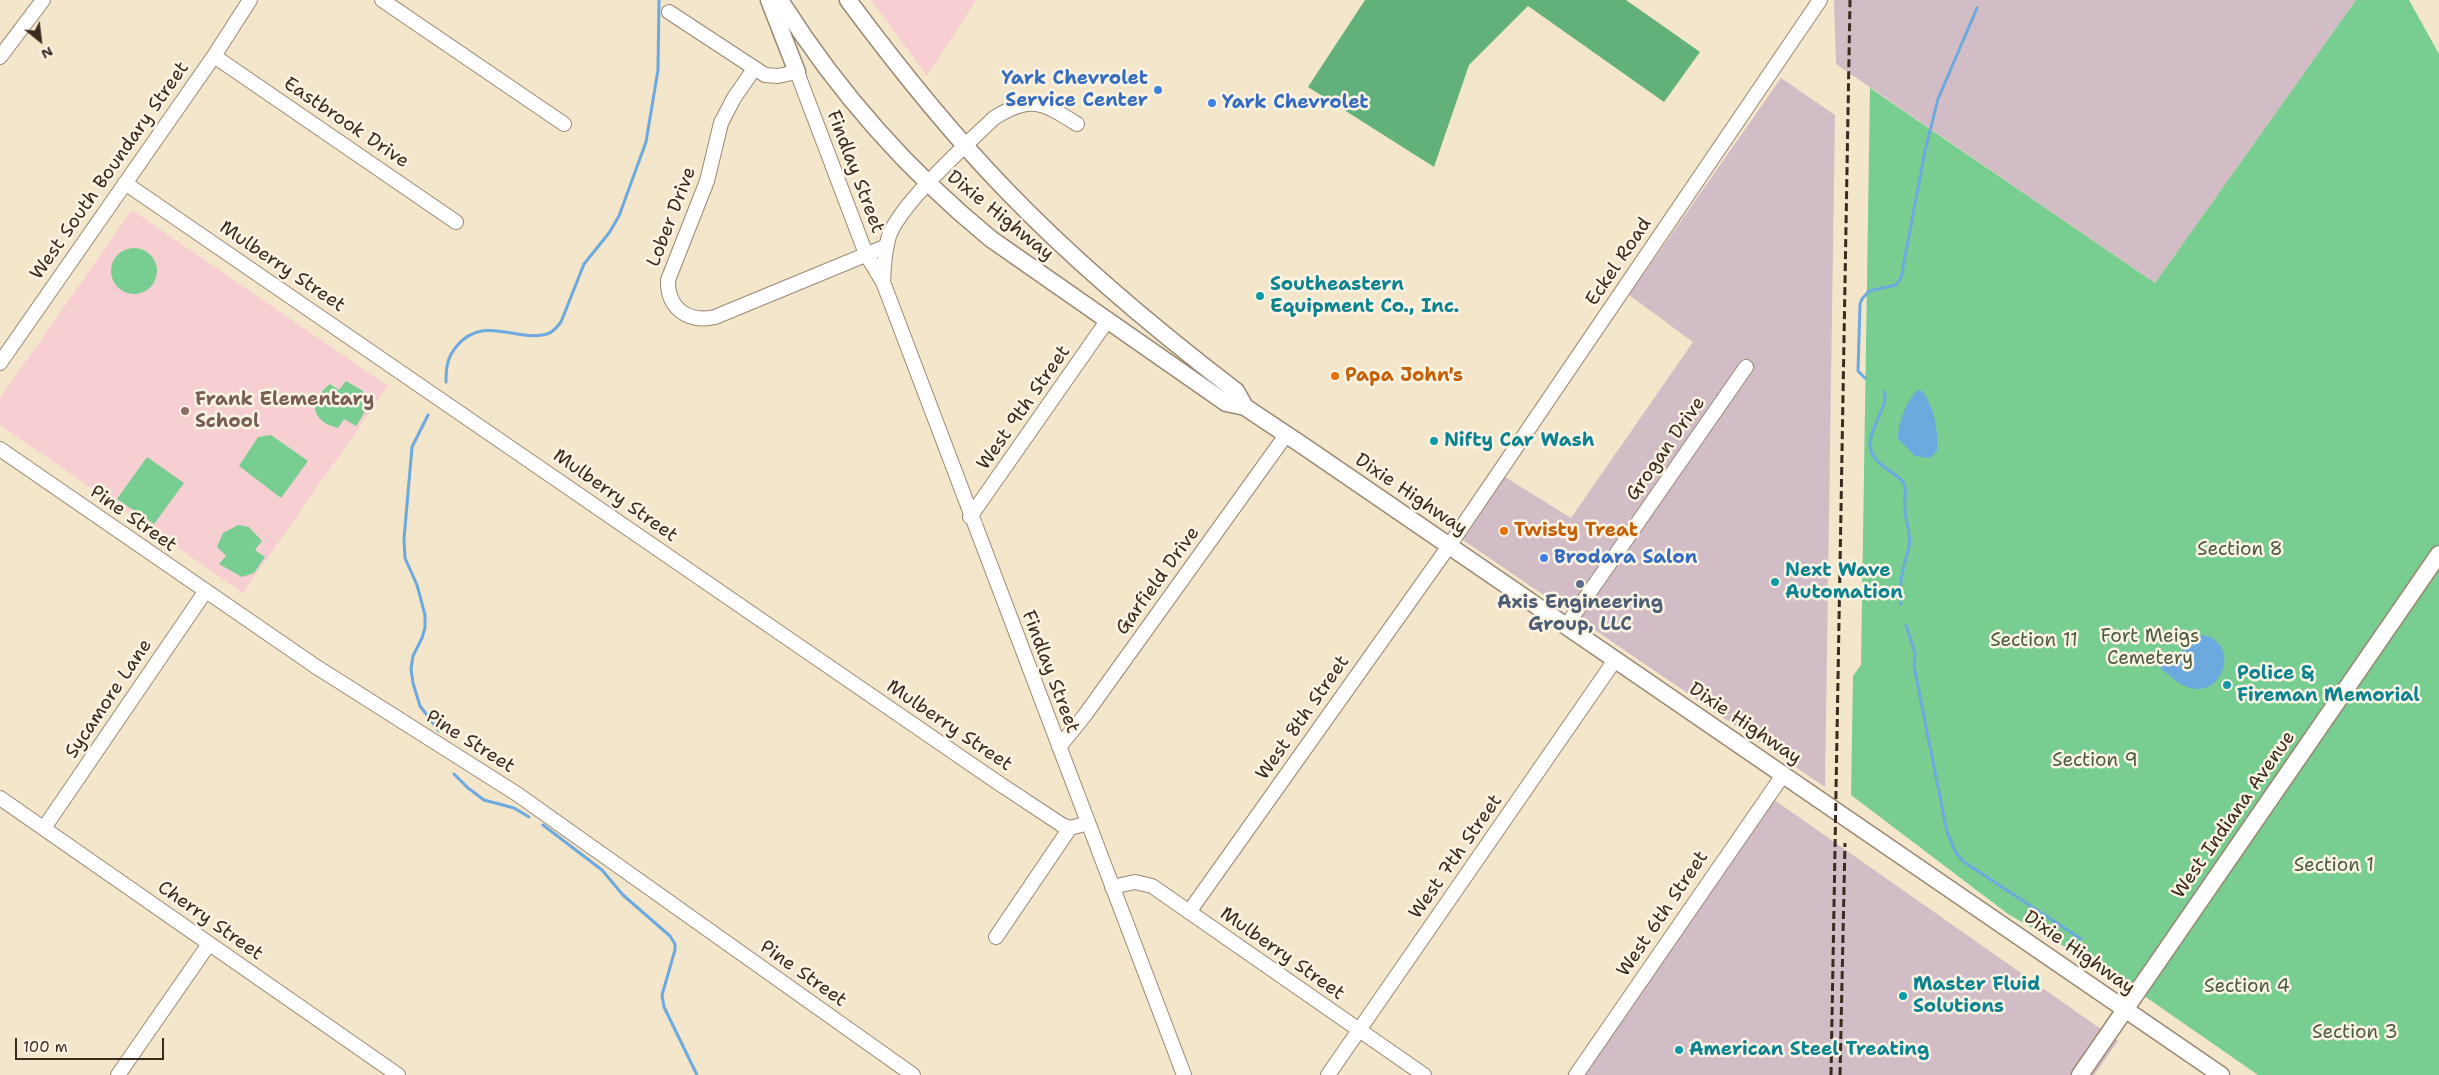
<!DOCTYPE html>
<html>
<head>
<meta charset="utf-8">
<style>
  body { margin:0 }
  #map { position:relative; width:2439px; height:1075px; overflow:hidden; background:#f4e6ca; font-family:"Shantell Sans",sans-serif }
  canvas { display:block }
  .north { position:absolute; left:15px; top:15px; width:50px; height:50px; -webkit-text-stroke:4px #fcf5e5; paint-order:stroke; rotate:151deg; font-size:14px; font-weight:700; line-height:20px; text-align:center; color:#3b2a1e }
  .north::after { content:''; display:block; margin:auto; width:18px; height:22px; background:#3b2a1e; clip-path:polygon(50% 0,100% 100%,50% 72%,0 100%) }
  .scale { position:absolute; left:15px; top:1038px; width:149px; height:22px; box-sizing:border-box; border:2px solid #3b2a1e; border-top:0; padding-left:6px; font-size:15px; line-height:18px; white-space:nowrap; color:#3b2a1e; -webkit-text-stroke:4px #fcf5e5; paint-order:stroke }
</style>
</head>
<body>
<div id="map">
<canvas width="2439" height="1075"></canvas>
<div class="north">N</div>
<div class="scale">100 m</div>
</div>
<script>
const ctx = document.querySelector('canvas').getContext('2d');
ctx.lineJoin = 'round';
function fillPath(path, color) { ctx.fillStyle = color; ctx.fill(path, 'evenodd'); }
function trace(path, color, width, dash) { ctx.strokeStyle = color; ctx.lineWidth = width; ctx.lineCap = dash ? 'butt' : 'round'; ctx.setLineDash(dash || []); ctx.stroke(path); }
function write(font, color, halo, rows, align = 'center') {
  ctx.font = font + ' "Shantell Sans",sans-serif'; ctx.lineWidth = 5; ctx.setLineDash([]); ctx.textBaseline = 'middle'; ctx.strokeStyle = halo; ctx.fillStyle = color; for (const [text, x, y, turn = 0] of rows) {
    ctx.save(); ctx.translate(x, y); ctx.rotate((+turn || 0) * Math.PI / 180); ctx.textAlign = isNaN(turn) ? turn : align; if (halo) ctx.strokeText(text, 0, 0); ctx.fillText(text, 0, 0); ctx.restore();
  }
}
const built = new Path2D(`
  M871,0H976L927,76Z
  M132,210L388,386L243,593L0,425V398Z`);
const industrial = new Path2D(`
  M1834,0H2356L2155,283L1836,64Z
  M1781,78L1835,115L1825,787L1463,540L1505,477L1571,518L1693,342L1629,295Z
  M1763,792L2118,1041L2094,1075H1567Z`);
const green = new Path2D(`
  M2356,0H2409L2439,54V1075H2258L2117,977L2008,914L1851,795L1853,676L1861,665L1870,88L2155,283Z
  M111 271a23 23 0 1 1 46 0a23 23 0 1 1-46 0Z
  M346,381L363,391C370,406 365,413 356,426L344,419L338,428C310,421 308,401 330,384L339,390Z
  M271,435L308,461L281,498L239,466L258,437Z
  M147,457L184,483L154,524L117,499Z
  M238,525L249,527L262,541L255,550L265,557L254,573L242,577L219,564L226,556L217,547L223,533Z`);
const forest = new Path2D(`
  M1365,0H1626L1700,52L1664,102L1528,6L1469,65L1434,167L1308,87Z`);
const water = new Path2D(`
  M1918,390L1922,391C1934,406 1939,432 1937,451L1930,458L1915,456L1898,439C1898,424 1906,400 1918,390Z
  M2204,635C2247,646 2216,718 2170,676C2163,671 2155,664 2154,655L2158,654L2175,660L2192,638Z`);
const stream = new Path2D(`
  M1865,378L1858,371L1860,304L1862,299L1869,291L1896,285L1901,278L1925,151L1938,99L1977,8
  M446,382C446,368 447,358 456,347C483,313 517,343 547,334C554,332 557,327 561,322L584,264L609,233L619,216L646,142L658,70L659,0
  M1884,392C1890,404 1868,430 1870,446C1873,468 1903,474 1905,486C1906,493 1904,501 1905,509C1905,521 1912,535 1909,547C1904,566 1898,584 1901,604
  M428,415L412,447L404,539L405,558L417,585L425,615V628L422,638L413,656L411,669L413,683L420,706L439,731
  M1906,625L1915,653L1914,666L1947,832L1956,853L1964,862L2081,939
  M454,774L468,788L484,800L514,808L529,817
  M543,825L602,870L623,895L670,936L675,944V950L662,995L664,1007L697,1075`);
const minor = new Path2D(`
  M382,0L564,124
  M669,12L765,75L778,76L797,72L866,254L883,282L1184,1075
  M214,56L456,222
  M0,57L43,0
  M754,69L734,98L721,123L707,181L668,280C667,309 689,323 715,317L887,246
  M125,183L994,780L1062,825L1070,828L1088,823
  M883,282C884,267 884,251 889,236C901,203 966,145 994,118C1031,95 1042,102 1077,124
  M0,363L214,56L250,0
  M0,449L315,666L517,794L913,1075
  M970,517L1107,321
  M1566,626L1746,367
  M1059,747L1085,715L1286,435
  M0,798L398,1075
  M44,828L205,592
  M1112,887L1135,882L1152,886L1424,1075
  M1189,912L1449,546L1820,0
  M996,937L1070,828
  M118,1075L209,944
  M1328,1075L1615,660
  M1576,1075L1783,775`);
const major = new Path2D(`
  M769,0L797,72
  M780,0C837,91 908,171 991,239L1226,403L1245,407L1305,447L2221,1075
  M848,0C897,66 948,130 1005,189C1076,263 1155,329 1236,391L1245,407
  M2080,1075L2439,554`);
const rail = new Path2D(`
  M1831,1075L1850,0
  M1840,1075L1845,843`);
const markers = [
  [1158,90,5,"#3f7fe0"],
  [1212,103,5,"#3f7fe0"],
  [1260,296,5,"#0f9aa8"],
  [1335,376,5,"#e8710a"],
  [185,411,5,"#8d6e63"],
  [1434,441,5,"#0f9aa8"],
  [1504,531,5,"#e8710a"],
  [1544,558,5,"#3f7fe0"],
  [1775,582,5,"#0f9aa8"],
  [1580,584,5,"#5c6f8a"],
  [2227,685,5,"#0f9aa8"],
  [1903,996,5,"#0f9aa8"],
  [1679,1050,5,"#0f9aa8"]
];
const shopNames = [
  ["Yark Chevrolet",1148,79,"right"],
  ["Service Center",1148,101,"right"],
  ["Yark Chevrolet",1222,103],
  ["Brodara Salon",1554,558]
];
const streetNames = [
  ["Eastbrook Drive",346,123,34],
  ["West South Boundary Street",110,171,-55],
  ["Findlay Street",855,172,69],
  ["Dixie Highway",1000,216,39],
  ["Lober Drive",672,217,-69],
  ["Eckel Road",1619,262,-56],
  ["Mulberry Street",282,267,34],
  ["West 9th Street",1024,408,-55],
  ["Grogan Drive",1666,449,-55],
  ["Dixie Highway",1411,495,34],
  ["Mulberry Street",615,496,35],
  ["Pine Street",133,519,35],
  ["Garfield Drive",1158,581,-54],
  ["Findlay Street",1050,672,69],
  ["Sycamore Lane",109,699,-56],
  ["West 8th Street",1303,718,-55],
  ["Dixie Highway",1745,724,34],
  ["Mulberry Street",949,726,34],
  ["Pine Street",470,742,32],
  ["West Indiana Avenue",2234,815,-55],
  ["West 7th Street",1456,857,-55],
  ["West 6th Street",1663,914,-56],
  ["Cherry Street",210,921,35],
  ["Dixie Highway",2079,953,35],
  ["Mulberry Street",1282,954,35],
  ["Pine Street",803,974,35]
];
const cultureNames = [
  ["Southeastern",1270,285],
  ["Equipment Co., Inc.",1270,307],
  ["Nifty Car Wash",1444,441],
  ["Next Wave",1785,571],
  ["Automation",1785,593],
  ["Police &",2237,674],
  ["Fireman Memorial",2237,696],
  ["Master Fluid",1913,985],
  ["Solutions",1913,1007],
  ["American Steel Treating",1689,1050]
];
const foodNames = [
  ["Papa John's",1345,376],
  ["Twisty Treat",1514,531]
];
const educationNames = [
  ["Frank Elementary",195,400],
  ["School",195,422]
];
const parkNames = [
  ["Section 8",2240,550],
  ["Fort Meigs",2150,637],
  ["Cemetery",2150,659],
  ["Section 11",2034,641],
  ["Section 9",2095,761],
  ["Section 1",2334,866],
  ["Section 4",2247,987],
  ["Section 3",2355,1033]
];
const serviceNames = [
  ["Axis Engineering",1580,603],
  ["Group, LLC",1580,625]
];
fillPath(built, '#f7cfd2');
fillPath(industrial, '#d2bdc6');
fillPath(green, '#78cd90');
fillPath(forest, '#62b07a');
fillPath(water, '#6ca9de');
trace(stream, '#6ca9de', 3);
trace(minor, '#988874', 16);
trace(major, '#988874', 19);
trace(minor, '#fff', 14);
trace(major, '#fff', 16);
trace(rail, '#3b2a1e', 3, [8, 4]);
for (const [x, y, r, color] of markers) { const dot = new Path2D(); dot.arc(x, y, r, 0, 2 * Math.PI); ctx.fillStyle = color; ctx.fill(dot); trace(dot, '#fcf5e5', 2); }
write('bold 19px', '#366cbe', '#fcf5e5', shopNames, 'left');
write('19px', '#3b2a1e', '#fcf5e5', streetNames);
write('bold 19px', '#0d838f', '#fcf5e5', cultureNames, 'left');
write('bold 19px', '#c56008', '#fcf5e5', foodNames, 'left');
write('bold 19px', '#785e54', '#fcf5e5', educationNames, 'left');
write('19px', '#4d5b40', '#fcf5e5', parkNames);
write('bold 19px', '#4e5e75', '#fcf5e5', serviceNames);
</script>
</body>
</html>
